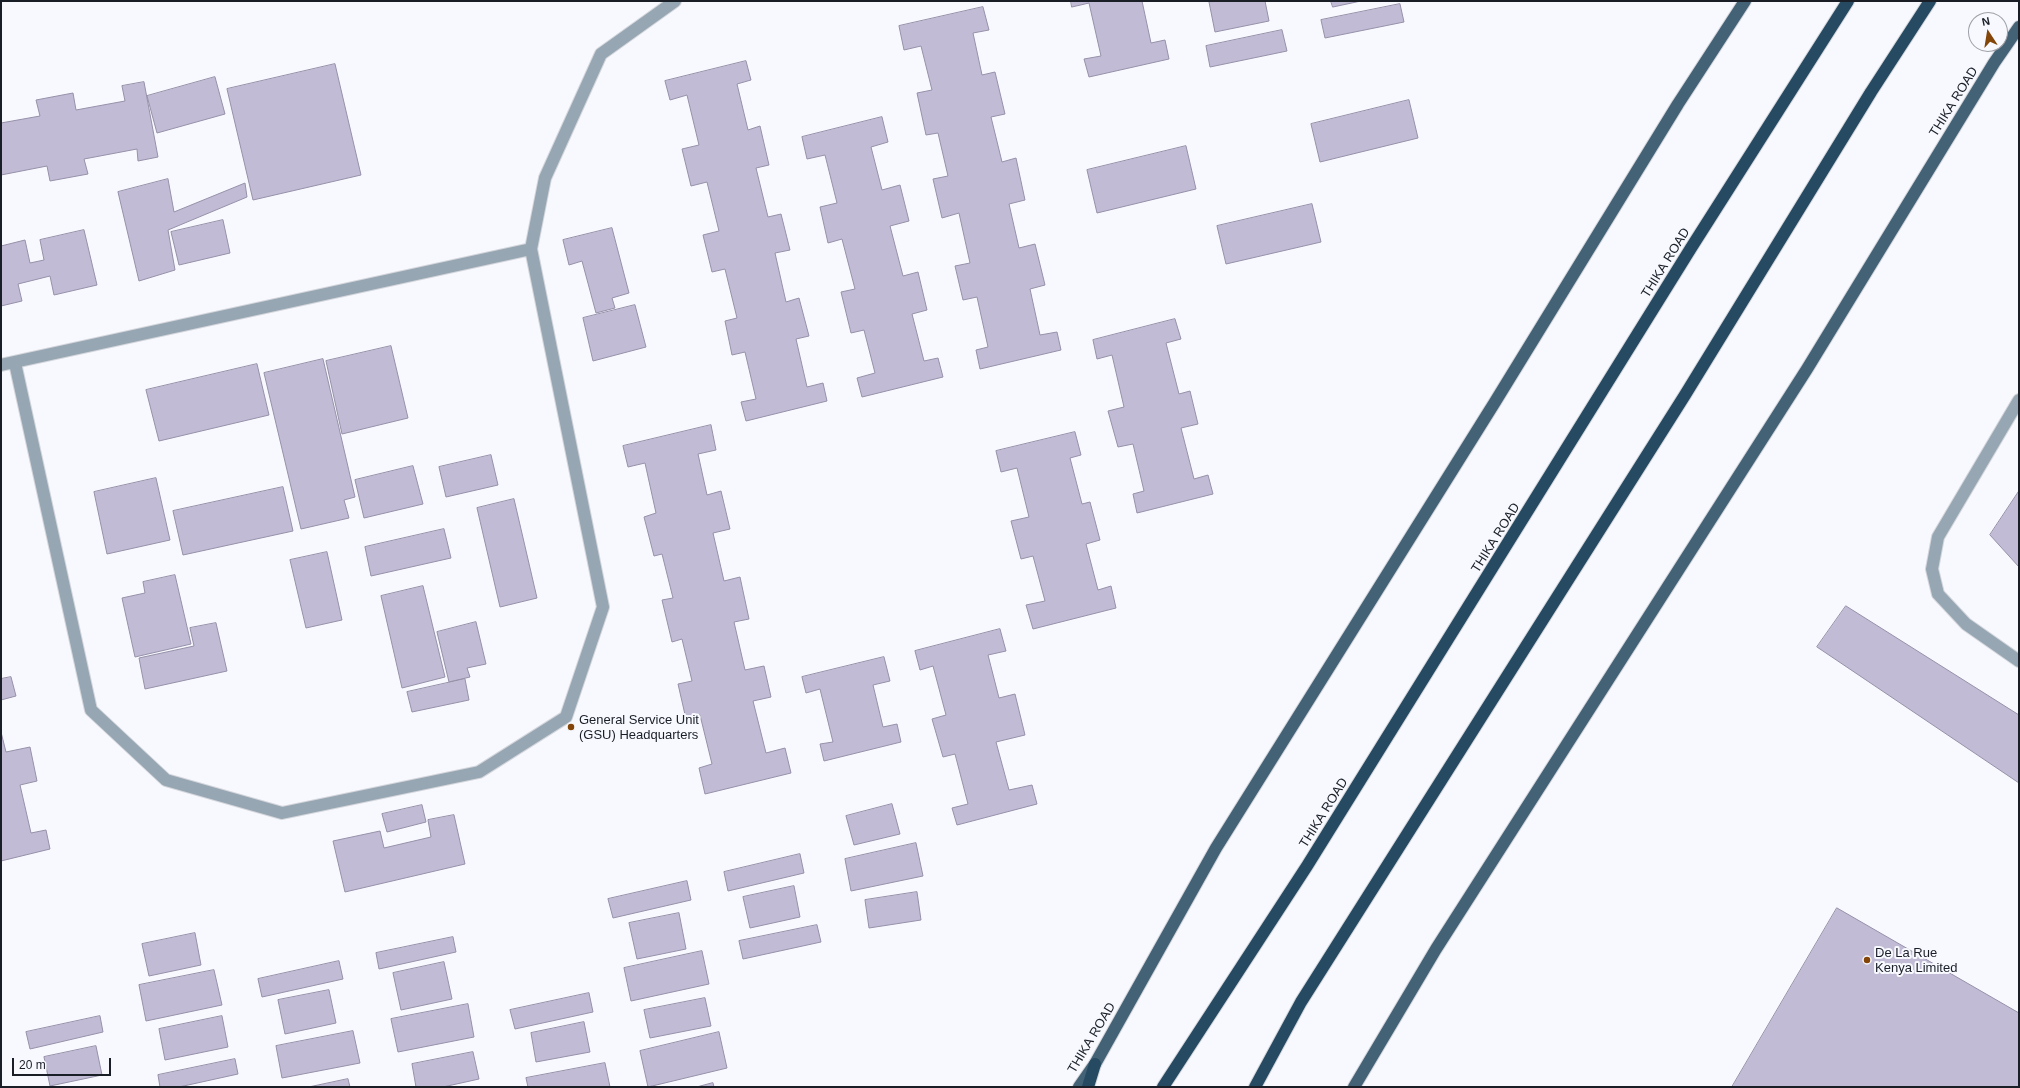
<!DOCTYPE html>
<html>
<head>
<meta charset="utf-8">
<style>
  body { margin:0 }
  #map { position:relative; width:2020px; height:1088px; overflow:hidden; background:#f7f9fe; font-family:Helvetica,sans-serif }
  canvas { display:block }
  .frame { position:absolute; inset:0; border:2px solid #1a1e27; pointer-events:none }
  .north { position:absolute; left:1968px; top:12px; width:40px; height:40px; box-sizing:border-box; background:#f7f9fe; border:1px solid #9fa1a8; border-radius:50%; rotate:348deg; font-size:11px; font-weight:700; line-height:16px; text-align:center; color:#1a1e27 }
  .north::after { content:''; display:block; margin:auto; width:14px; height:18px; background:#844509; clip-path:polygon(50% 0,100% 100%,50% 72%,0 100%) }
  .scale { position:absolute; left:12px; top:1058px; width:99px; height:18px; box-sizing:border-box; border:2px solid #1a1e27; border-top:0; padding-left:5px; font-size:12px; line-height:14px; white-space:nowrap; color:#1a1e27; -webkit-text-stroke:3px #f7f9fe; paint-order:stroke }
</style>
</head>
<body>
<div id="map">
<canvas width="2020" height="1088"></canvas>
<div class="frame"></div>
<div class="north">N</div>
<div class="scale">20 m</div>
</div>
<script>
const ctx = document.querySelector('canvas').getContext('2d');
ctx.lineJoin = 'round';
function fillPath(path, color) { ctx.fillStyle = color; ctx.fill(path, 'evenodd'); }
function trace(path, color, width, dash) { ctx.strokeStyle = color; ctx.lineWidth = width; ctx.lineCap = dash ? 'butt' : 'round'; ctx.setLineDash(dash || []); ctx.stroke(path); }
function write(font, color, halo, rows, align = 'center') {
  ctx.font = font + ' Helvetica,sans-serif'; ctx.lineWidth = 4; ctx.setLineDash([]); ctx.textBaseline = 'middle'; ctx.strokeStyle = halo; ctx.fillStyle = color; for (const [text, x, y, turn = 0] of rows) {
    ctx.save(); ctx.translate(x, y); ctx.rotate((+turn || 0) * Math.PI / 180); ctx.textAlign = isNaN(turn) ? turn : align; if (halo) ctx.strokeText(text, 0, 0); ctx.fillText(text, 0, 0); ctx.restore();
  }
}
const building = new Path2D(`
  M1071,1H1142L1151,43L1165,40L1169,59L1089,77L1084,59L1101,56L1089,3L1072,7Z
  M1265,1L1269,21L1215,32L1209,2Z
  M1331,1H1361L1333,7Z
  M1400,4L1404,22L1325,38L1321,20Z
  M983,7L989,30L973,33L982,75L995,72L1005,114L991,117L1002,162L1016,158L1025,200L1009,204L1019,248L1035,244L1045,285L1030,289L1040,335L1057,332L1061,350L980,369L976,350L988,347L977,297L963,300L955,266L970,263L959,213L942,218L933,179L948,176L938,133L926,135L917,93L932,90L921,46L904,50L899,26Z
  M1282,30L1287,51L1210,67L1206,46Z
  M746,61L751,80L737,84L748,130L760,126L769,165L756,168L768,217L781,214L790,250L775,253L786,302L799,298L809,336L796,339L807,387L823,383L827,401L746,421L741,402L756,399L745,352L732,355L725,321L737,318L725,269L712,272L703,235L719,231L707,182L691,186L682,149L699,145L687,95L670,100L665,81Z
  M335,64L361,175L253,200L227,89Z
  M215,77L225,114L157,133L147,96Z
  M144,82L158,157L138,161L137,149L84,159L88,174L50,181L47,166L1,175V123L40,116L36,100L73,93L76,110L125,101L122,86Z
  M1409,100L1418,138L1320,162L1311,124Z
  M882,117L888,142L871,147L882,190L900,185L909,221L890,226L903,276L918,272L927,310L912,314L924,361L938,358L943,377L862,397L857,378L875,373L864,330L851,333L841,292L855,289L842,239L828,243L820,207L837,203L825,155L807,159L802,137Z
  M1186,146L1196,189L1097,213L1087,170Z
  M168,179L174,212L245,183L247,197L168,230L175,270L139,281L118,192Z
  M1312,204L1321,242L1226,264L1217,226Z
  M223,220L230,253L179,265L171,232Z
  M612,228L629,293L612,298L615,308L596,313L582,261L569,265L563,240Z
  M84,230L97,285L54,295L50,276L18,284L22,301L1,306V246L25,240L30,263L44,260L40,240Z
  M635,305L646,347L593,361L583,318Z
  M1175,319L1181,339L1166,343L1179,394L1190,391L1198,424L1181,428L1194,479L1208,475L1213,494L1137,513L1133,494L1144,491L1133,444L1118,447L1108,411L1124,407L1112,355L1097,359L1093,340Z
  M391,346L408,418L342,434L326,361Z
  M323,359L355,497L344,500L349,518L301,529L264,373Z
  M257,364L269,415L159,441L146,390Z
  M711,425L716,450L698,454L707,495L721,491L730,529L713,533L724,581L740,577L749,619L734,622L745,670L764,666L771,697L753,701L766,753L785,748L791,773L705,794L699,768L712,764L700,715L686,719L678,684L692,681L682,639L672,642L662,600L673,598L662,554L654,556L644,517L656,513L645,463L628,467L623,446Z
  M1075,432L1081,455L1070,458L1082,504L1090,502L1100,540L1086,544L1098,590L1111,586L1116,608L1033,629L1026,605L1045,601L1033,556L1021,559L1011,521L1029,517L1017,468L1001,472L996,451Z
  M491,455L498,485L446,497L439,467Z
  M413,466L423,504L364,518L355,480Z
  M156,478L170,540L107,554L94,492Z
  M283,487L293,531L183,555L173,511Z
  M2019,491V567L1990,535Z
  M514,499L537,598L500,607L477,508Z
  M444,529L451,558L371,576L365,547Z
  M327,552L342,620L306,628L290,560Z
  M175,575L191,644L135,657L122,598L145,593L143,582Z
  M423,586L445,677L402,688L381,596Z
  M1846,606L2019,715V783L1817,647Z
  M476,622L486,664L467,668L470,677L449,682L437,632Z
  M216,623L227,671L145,689L139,658L194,646L190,628Z
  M1000,629L1006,651L988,655L999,698L1015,694L1025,735L996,742L1009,790L1032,785L1037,804L957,825L952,808L968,804L955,754L943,757L932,719L946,715L933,666L920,670L915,651Z
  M884,657L890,681L873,685L883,727L897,724L901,742L824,761L820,744L833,742L820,689L806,693L802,677Z
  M11,677L16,696L1,700V679Z
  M465,679L469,700L412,712L407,692Z
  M1,732L6,752L30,747L37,781L20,785L31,833L46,830L50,849L1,861Z
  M892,804L900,834L854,845L846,816Z
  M422,805L426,822L387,832L382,814Z
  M454,815L465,864L345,892L333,841L380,831L384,848L431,837L428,820Z
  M916,843L923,876L851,891L845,859Z
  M800,854L804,873L728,891L724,872Z
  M687,881L691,900L613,918L608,899Z
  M794,886L800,917L750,928L743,897Z
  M917,892L921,920L869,928L865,900Z
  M1837,908L2019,1013V1087H1732Z
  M679,913L686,949L637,959L629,923Z
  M817,925L821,942L743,959L739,941Z
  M195,933L201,965L149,976L142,944Z
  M453,937L456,952L379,969L376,953Z
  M702,951L709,984L631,1001L624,968Z
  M339,961L343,979L262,997L258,979Z
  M444,962L452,999L401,1010L393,973Z
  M214,970L222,1005L146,1021L139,985Z
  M329,990L336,1023L285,1034L278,1000Z
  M589,993L593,1012L515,1029L510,1010Z
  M705,998L711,1026L650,1038L644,1010Z
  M468,1004L474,1037L398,1052L391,1019Z
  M100,1016L103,1032L30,1049L26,1032Z
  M222,1016L228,1047L165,1060L159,1029Z
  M584,1022L590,1052L536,1062L531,1033Z
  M353,1031L360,1063L282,1078L276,1046Z
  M719,1032L727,1068L648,1087L640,1051Z
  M96,1046L102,1075L50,1086L44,1057Z
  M473,1052L479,1079L443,1087H416L412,1064Z
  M235,1059L238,1074L179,1087H160L158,1075Z
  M605,1063L610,1087H528L526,1078Z
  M348,1079L350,1087H309Z
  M713,1083L714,1087H697Z`);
const minor = new Path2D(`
  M15,363L91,710L166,780L282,813L479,772L566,717L603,607L531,249L545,178L601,54L675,1
  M1,365L531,249
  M2019,400L1938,537L1932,569L1938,594L1966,624L2019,661`);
const major = new Path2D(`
  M1079,1087L1095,1064L1216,848L1495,402L1678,104L1745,1
  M1354,1087L1436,949L1807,369L1994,63L2019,27`);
const highway = new Path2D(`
  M1088,1087L1095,1064
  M1163,1087L1307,866L1691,248L1848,1
  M1255,1087L1301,1002L1685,395L1871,92L1930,1`);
const markers = [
  [571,727,4,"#844509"],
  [1867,960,4,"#844509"]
];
const streetNames = [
  ["THIKA ROAD",1954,102,-58],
  ["THIKA ROAD",1666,263,-58],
  ["THIKA ROAD",1496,538,-58],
  ["THIKA ROAD",1324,813,-58],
  ["THIKA ROAD",1092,1038,-59]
];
const poiNames = [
  ["General Service Unit",579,720],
  ["(GSU) Headquarters",579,735],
  ["De La Rue",1875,953],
  ["Kenya Limited",1875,968]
];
fillPath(building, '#c1bbd5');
trace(building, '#9690a9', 1);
trace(minor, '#d4d6dc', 14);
trace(major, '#d4d6dc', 14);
trace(highway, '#d4d6dc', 14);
trace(minor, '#96a6b2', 12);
trace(major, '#446276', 12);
trace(highway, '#264a61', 12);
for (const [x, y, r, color] of markers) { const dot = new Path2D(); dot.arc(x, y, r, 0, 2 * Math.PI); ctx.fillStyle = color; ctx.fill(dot); trace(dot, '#f7f9fe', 1.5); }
write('13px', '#1a1e27', '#f7f9fe', streetNames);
write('13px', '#1a1e27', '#f7f9fe', poiNames, 'left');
</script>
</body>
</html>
